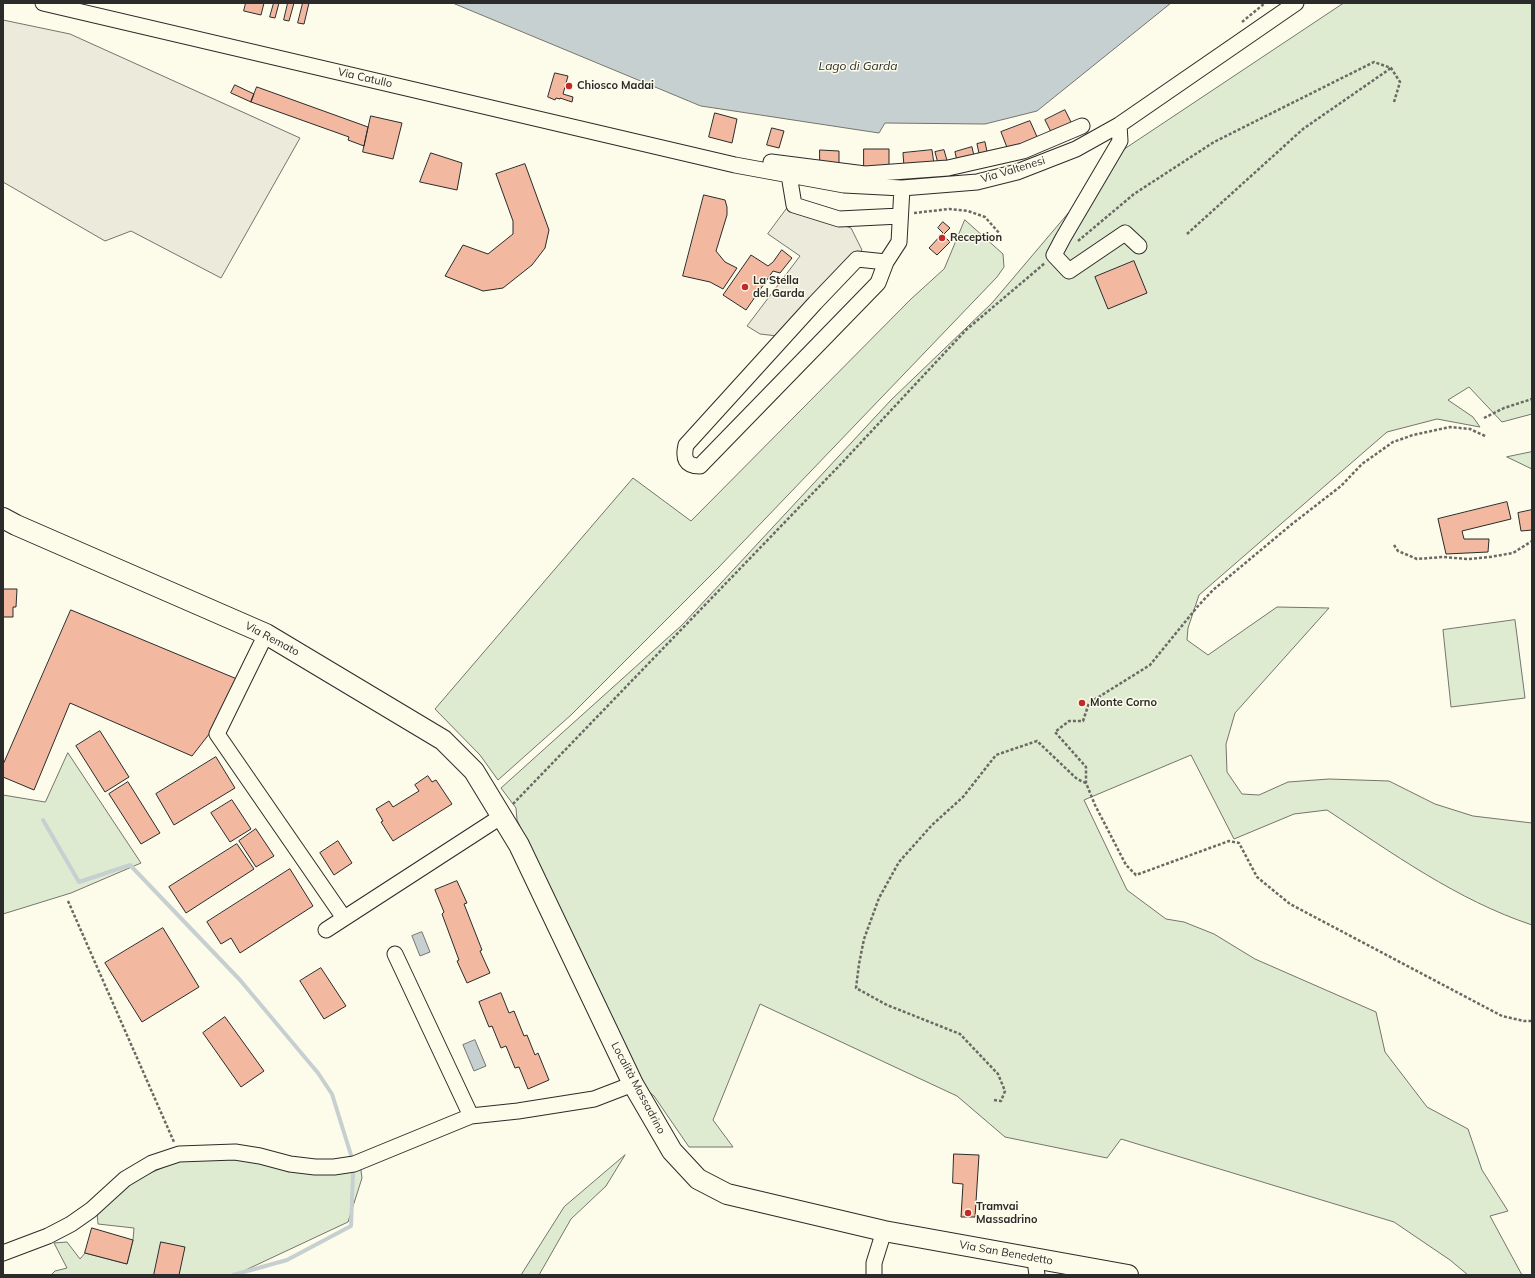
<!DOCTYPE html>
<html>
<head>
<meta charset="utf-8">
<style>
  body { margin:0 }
  #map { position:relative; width:1535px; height:1278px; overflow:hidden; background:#fdfbea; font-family:Mulish,sans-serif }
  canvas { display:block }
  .frame { position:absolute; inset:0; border:4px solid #2b2b2b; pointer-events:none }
</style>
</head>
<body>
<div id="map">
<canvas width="1535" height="1278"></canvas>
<div class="frame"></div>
</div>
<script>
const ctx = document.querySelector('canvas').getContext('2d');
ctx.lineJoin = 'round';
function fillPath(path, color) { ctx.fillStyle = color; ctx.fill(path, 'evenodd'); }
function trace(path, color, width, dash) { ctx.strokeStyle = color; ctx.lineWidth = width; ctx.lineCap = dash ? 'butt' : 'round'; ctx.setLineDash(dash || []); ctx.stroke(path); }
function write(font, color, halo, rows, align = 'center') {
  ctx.font = font + ' Mulish,sans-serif'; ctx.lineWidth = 3; ctx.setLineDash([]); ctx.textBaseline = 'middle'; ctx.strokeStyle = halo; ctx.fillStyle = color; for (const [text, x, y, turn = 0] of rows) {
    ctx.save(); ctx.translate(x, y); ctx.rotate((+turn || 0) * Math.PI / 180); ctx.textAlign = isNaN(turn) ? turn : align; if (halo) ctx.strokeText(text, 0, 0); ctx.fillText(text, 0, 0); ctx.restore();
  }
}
const green = new Path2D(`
  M1344,3H1532V414L1502,422L1469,387L1448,400L1473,417L1480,427L1437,419L1387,432L1199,595L1188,628L1187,640L1208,655L1277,607L1329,608L1235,713L1226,744L1227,772L1242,794L1259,795L1288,782L1329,779L1389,781L1435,804L1473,816L1532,823V925C1457,900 1392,853 1327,810L1294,814L1234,839L1191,755L1084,800L1127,890L1166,919L1184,922L1214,934L1255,959L1376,1012L1385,1052L1427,1107L1468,1129L1482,1170L1508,1211L1490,1216L1522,1275H1468L1450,1260L1394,1222L1121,1139L1107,1158L1005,1137L957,1096L760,1004L713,1120L733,1147H689L654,1096L639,1083L517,820L516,808L501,788L682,625L891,400L992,303L1120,152Z
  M965,220L1003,254L1004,267L997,277L718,568L571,715L498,780L480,755L435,709L633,478L691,521L911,299L944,269Z
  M1532,452V469L1507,457Z
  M1515,620L1525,698L1451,707L1443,630Z
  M68,753L141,863L71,893L3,914V795L45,802Z
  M625,1155L606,1186L571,1219L539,1275H521L564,1207Z
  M194,1156L360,1163L362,1178L348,1222L235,1275H51L55,1271L67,1268L54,1243L67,1242L80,1259L85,1253L127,1264L133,1240L134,1228L98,1224L97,1212C103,1206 109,1200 115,1194C137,1177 167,1165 194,1156Z`);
const parking = new Path2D(`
  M3,20L70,34L300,138L221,278L131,231L105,241L3,182Z
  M788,207L851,228L862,250L786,331L777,336L760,334L747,326L800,256L768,234Z`);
const water = new Path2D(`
  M453,3H1171L1037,111L985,124L885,123L879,133L701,106Z
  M422,932L430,952L420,956L412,936Z
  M475,1040L486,1066L474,1071L463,1045Z`);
const stream = new Path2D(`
  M43,820L79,882L130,865L240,980L318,1073L332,1094L351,1155
  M233,1275L287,1260L351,1226L353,1174`);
const building = new Path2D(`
  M246,3H264L261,15L244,11Z
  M274,3H279L275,18L270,17Z
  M288,3H294L289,21L284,20Z
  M303,3H309L304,24L298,23Z
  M555,73L568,76L563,94L573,97L572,102L560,98V99L556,98L555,100L548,97Z
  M235,85L254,94L251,102L231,93Z
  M257,87L368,127L364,146L348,140L349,137L251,102Z
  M1065,110L1072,124L1052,134L1045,120Z
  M715,113L737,119L732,143L709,137Z
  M371,116L402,123L393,159L363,152Z
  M1030,121L1038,139L1008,150L1001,132Z
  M772,128L784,131L779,148L767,145Z
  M985,142L988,156L980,158L977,144Z
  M972,147L974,156L957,161L955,152Z
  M864,149H889V167H864Z
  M820,150L839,151V164L820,163Z
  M932,150L934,164L904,167L903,153Z
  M944,150L948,164L939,167L935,152Z
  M431,153L462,163L457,190L420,182Z
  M525,164L549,230L545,248L532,265L503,288L483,291L445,276L463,245L488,254L513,234V221L496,174Z
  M704,195L725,200L727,207V215L716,251L725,262L737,268L723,289L710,282L683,276Z
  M943,222L950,228L943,235L950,242L937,255L929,248L943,233L938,228Z
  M782,250L792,258L780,273L773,271L746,310L723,295L751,255L768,266L773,262Z
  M1134,261L1147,293L1108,309L1095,277Z
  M1507,502L1511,519L1462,531L1464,539H1489L1488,552L1446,554L1438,519Z
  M1532,510V530L1521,531L1518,513Z
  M3,589H17L16,607H13V617H3Z
  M71,610L237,679L217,724L192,756L70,703L34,790L3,777V765Z
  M100,731L129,777L105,792L76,746Z
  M216,757L235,788L174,825L156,794Z
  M428,776L432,782L436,780L452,804L393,841L381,822L383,821L376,809L389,801L393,807L419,791L415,785Z
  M128,782L160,833L141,844L109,794Z
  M232,800L251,829L230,842L211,813Z
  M256,829L274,856L256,867L239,841Z
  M338,841L352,863L334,875L320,853Z
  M237,844L254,869L186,913L169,887Z
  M290,869L313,906L240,953L231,938L221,944L207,922Z
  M457,881L467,903L464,904L482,950L480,951L490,973L467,983L457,961L459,960L442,914L444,912L435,890Z
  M163,928L199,987L142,1022L105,963Z
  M321,968L346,1006L324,1019L300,981Z
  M501,993L509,1013L514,1011L524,1036L527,1035L535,1055L538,1053L549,1080L528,1089L519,1067L515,1068L506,1046L501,1048L492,1026L489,1027L479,1002Z
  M225,1017L264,1071L241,1087L203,1033Z
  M954,1154L979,1155L975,1217H961L963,1184L953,1183Z
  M92,1228L133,1240L127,1264L85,1253Z
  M161,1242L185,1247L179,1275H154Z`);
const path = new Path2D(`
  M1242,22L1265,3
  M914,213L949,209L968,211L985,217L1000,234
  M1187,234L1303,129L1391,68
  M1078,241L1134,194L1214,142L1374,62L1391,68L1400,82L1394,102
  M1484,418L1504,408L1532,399
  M1485,436L1470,429L1450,427L1413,435L1393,442L1362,464L1341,486L1292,524L1213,590L1198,606L1150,665L1089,703L1083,721H1069L1055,732L1086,767V783L1095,805L1126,865L1136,875L1229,841L1239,843L1257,877L1290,904L1502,1016L1524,1021H1532
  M1394,545L1398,551L1417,559L1443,557L1468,559L1490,557L1513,553L1532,541
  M513,804L839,466L966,330L1045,263
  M68,901L174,1142
  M994,1100L1001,1101L1005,1091L998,1074L960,1034L887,1005L856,988L859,964L864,939L879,898L899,862L932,825L963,797L996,755L1037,741L1077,779L1086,783`);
const minor = new Path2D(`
  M43,3L735,165L844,185L902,188L977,182L1017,172L1076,149L1119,125L1296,3
  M1119,125L1120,141L1063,238L1054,255L1069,271L1125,233L1139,246
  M771,162L865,174L948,168L1023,151L1082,126
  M789,175L794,205L839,219L900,216
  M886,262L857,259L815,303L686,445C683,458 685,466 700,466L878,283L886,262L899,242L902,188
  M266,634L217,734L344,918
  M326,930L502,816
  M395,954L471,1116
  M3,1253L48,1236L71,1224L91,1210L125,1179L152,1163L179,1154L235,1152L260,1156L290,1164L315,1167H334L354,1164L471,1116L518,1111L594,1099L633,1084
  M874,1275V1263L884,1231
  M1037,1275L1036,1268L1037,1258`);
const major = new Path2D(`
  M3,518L16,525L266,634L443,740L474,771L519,845L633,1084L672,1151L698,1179L727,1194L884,1231L1128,1275`);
const markers = [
  [569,86,4,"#c62828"],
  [942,238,4,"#c62828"],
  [745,287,4,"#c62828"],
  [1082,703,4,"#c62828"],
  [968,1213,4,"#c62828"]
];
const streetNames = [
  ["Via Catullo",365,78,13],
  ["Via Valtenesi",1013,170,-17],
  ["Via Remato",272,639,28],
  ["Località Massadrino",638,1088,62],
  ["Via San Benedetto",1006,1253,10]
];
const poiNames = [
  ["Chiosco Madai",577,86],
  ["Reception",950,238],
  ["La Stella",753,281],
  ["del Garda",753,294],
  ["Monte Corno",1090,703],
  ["Tramvai",976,1207],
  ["Massadrino",976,1220]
];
const waterNames = [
  ["Lago di Garda",858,66]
];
fillPath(green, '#deebd1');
trace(green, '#74746e', 1);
fillPath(parking, '#eceadb');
trace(parking, '#74746e', 1);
fillPath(water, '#c7d0d0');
trace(water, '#74746e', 1);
trace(stream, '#c7d0d0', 4);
fillPath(building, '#f2b8a0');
trace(building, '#2b2b2b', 1);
trace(minor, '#2b2b2b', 17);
trace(major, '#2b2b2b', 22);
trace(path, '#6a6964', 2.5, [3, 2]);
trace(minor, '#fdfbea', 15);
trace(major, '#fdfbea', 20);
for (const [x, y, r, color] of markers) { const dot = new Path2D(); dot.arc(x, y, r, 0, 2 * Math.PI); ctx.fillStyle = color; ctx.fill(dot); trace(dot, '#fdfbea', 1.5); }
write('11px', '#2b2b2b', '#fdfbea', streetNames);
write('bold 11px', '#2b2b2b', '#fdfbea', poiNames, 'left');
write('italic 12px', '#2b2b2b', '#fdfbea', waterNames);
</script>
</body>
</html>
